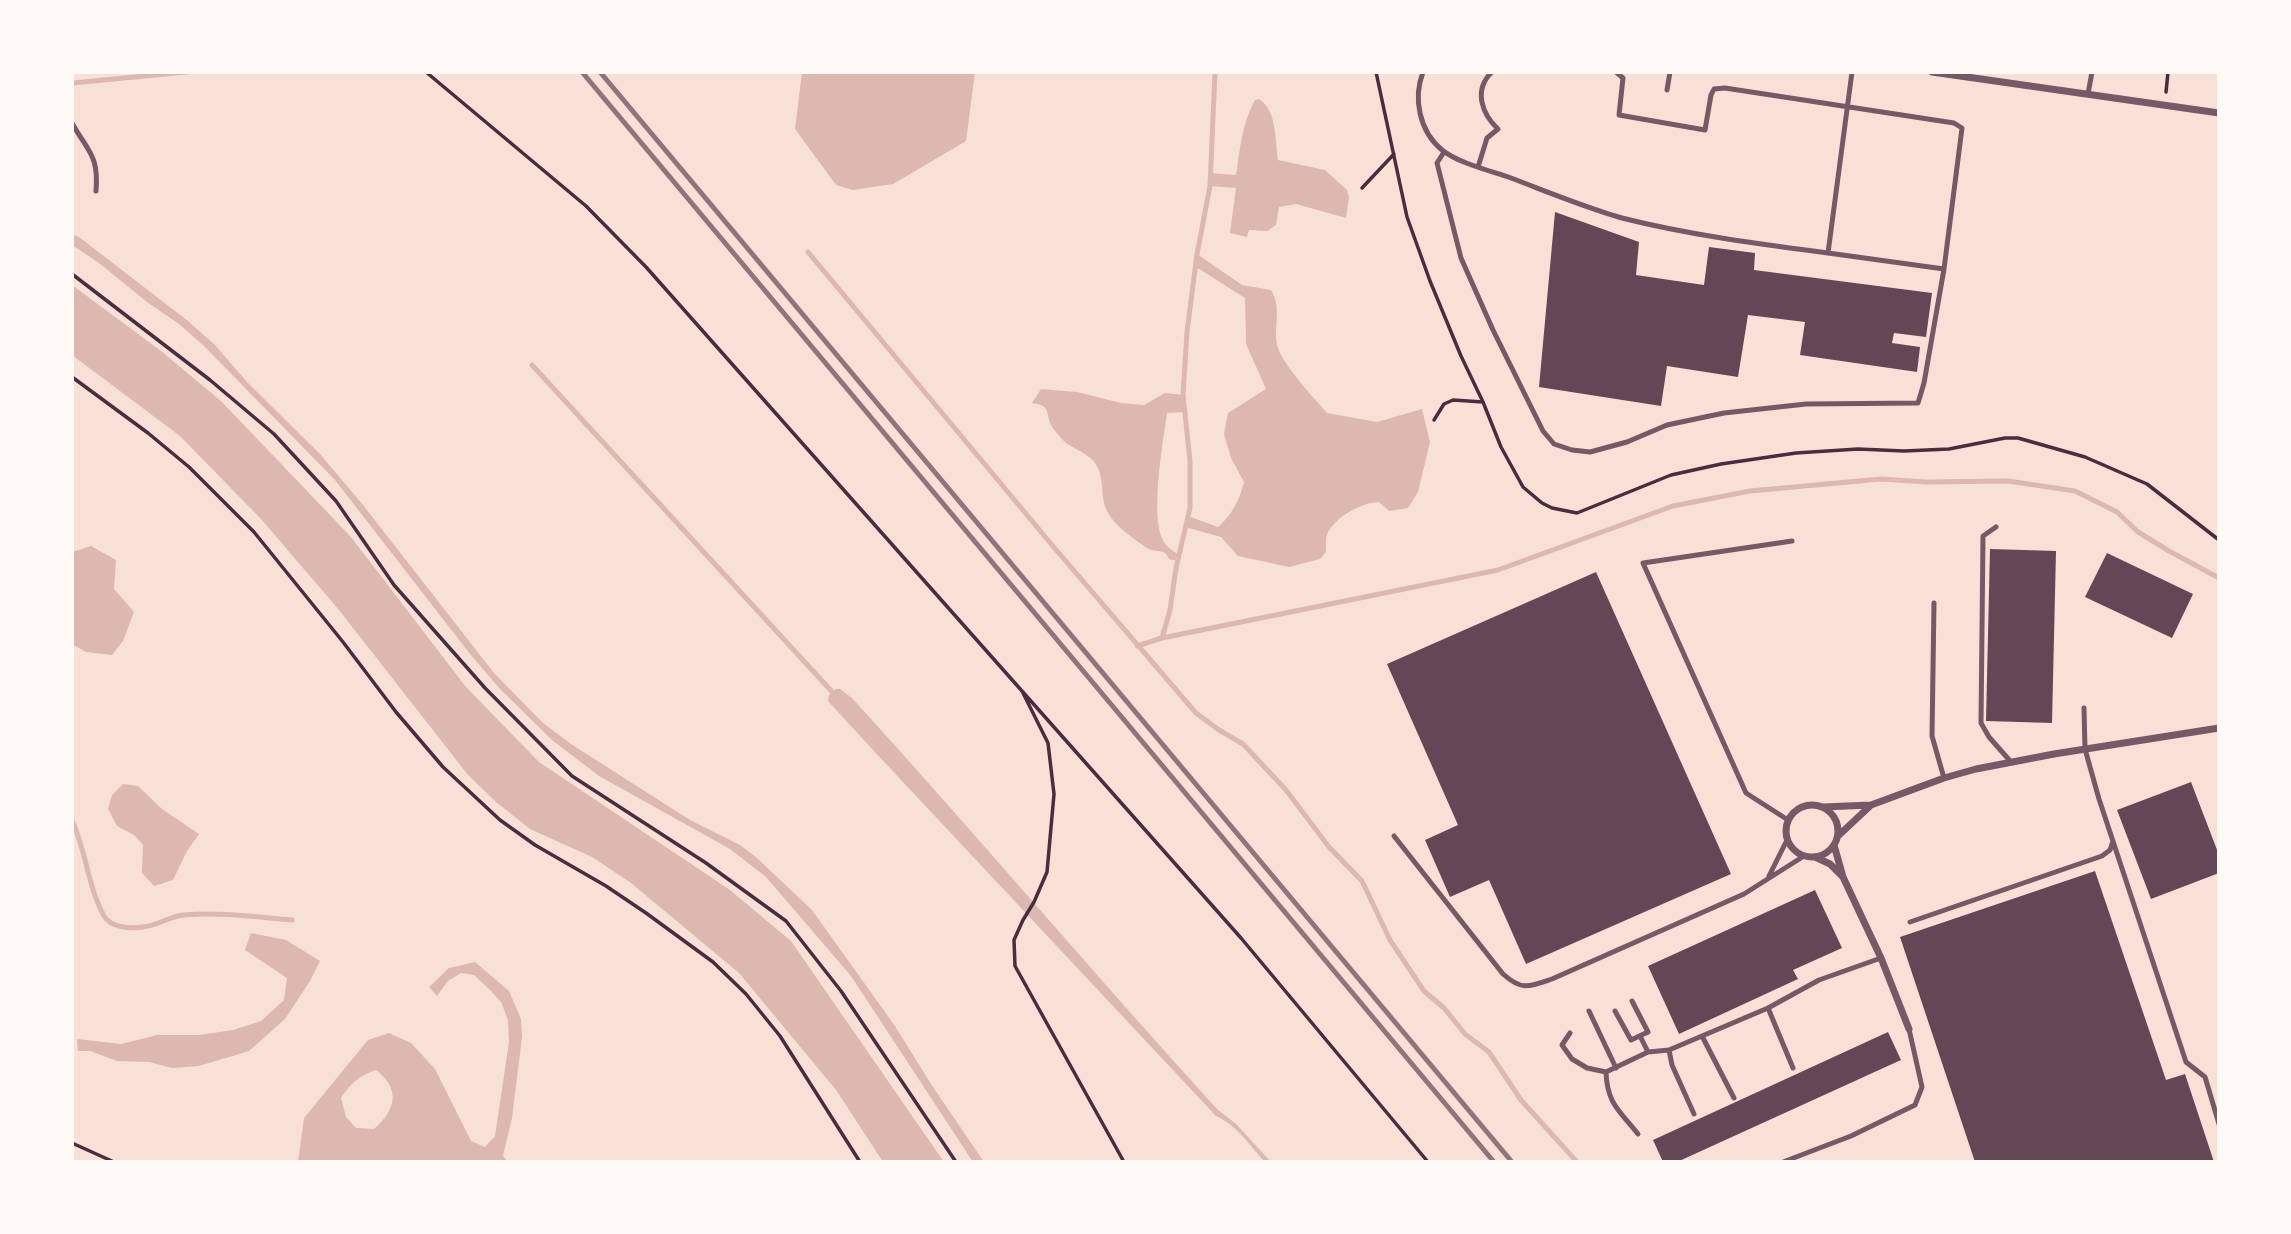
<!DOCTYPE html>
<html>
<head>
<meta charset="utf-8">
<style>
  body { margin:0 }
  #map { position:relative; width:2291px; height:1234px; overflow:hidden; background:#f7e1d7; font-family:Lora,serif }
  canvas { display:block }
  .frame { position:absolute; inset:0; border:74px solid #fffaf5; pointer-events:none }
</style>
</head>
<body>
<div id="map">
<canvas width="2291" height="1234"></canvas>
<div class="frame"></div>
</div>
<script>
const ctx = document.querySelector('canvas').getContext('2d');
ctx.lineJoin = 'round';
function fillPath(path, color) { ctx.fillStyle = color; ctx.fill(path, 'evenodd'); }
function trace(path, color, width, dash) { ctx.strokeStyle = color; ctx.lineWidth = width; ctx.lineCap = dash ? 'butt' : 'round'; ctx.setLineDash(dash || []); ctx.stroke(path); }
const water = new Path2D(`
  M802,72H975L966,141L893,184L853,190L836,185L795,129Z
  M1259,99C1277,110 1275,140 1278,160L1325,170L1347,190L1349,197L1346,218L1296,204L1279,207L1276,225L1267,231L1249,230L1247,237L1230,233L1236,188L1210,186L1209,173L1236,175C1240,149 1242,123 1255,100Z
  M72,234L79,237L188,321L215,345L247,382L320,454L363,505L494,673L543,723L571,744L690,820L740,845L757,858L812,910L895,1026L931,1084L984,1162H973L851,976L766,877L730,849L599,776L552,740L500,689L470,654L335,480L204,346L179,324L147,302L99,263L72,245Z
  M1197,254L1242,285L1271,290C1283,309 1272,330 1278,348C1283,365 1315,399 1327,413L1377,422L1422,409L1430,442L1418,492L1408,508L1389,511L1379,502C1362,502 1333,518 1327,535C1325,540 1326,546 1326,552L1320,559L1289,567L1238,556L1221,537L1185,527L1188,516L1218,527C1232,515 1240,499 1244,482L1231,458L1224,434L1228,413L1266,389L1246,344L1245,298L1196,267Z
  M72,285L161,351L221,401L351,537L466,687L539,762L730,890L791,941L944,1162H883L836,1090L739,973L631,883L592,857L530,829L496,802L468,775L339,610L261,519L180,436L72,355Z
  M1041,389L1077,392L1121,403L1144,405L1165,393L1183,395L1184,412L1167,413C1163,442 1150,516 1163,540C1166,547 1172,550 1179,555L1178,561L1169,559C1164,547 1157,554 1147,548C1135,540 1118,528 1110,516C1100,502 1104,488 1100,474C1095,452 1073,452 1061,438C1058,434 1053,429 1051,425C1045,411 1051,406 1032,403Z
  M91,546L116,560L114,589L134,612L123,641L112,655L86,652L72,644V552Z
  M836,689H840L852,698C975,833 1093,973 1217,1109L1236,1124L1271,1162H1265C1250,1146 1237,1125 1216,1116L873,750L828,701L829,695Z
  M123,784L138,786L162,809L199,834L187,851L173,880L154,886L142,873L143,845L134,835L117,826L108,809L112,795Z
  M251,933L286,940L320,961L310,981L285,1019L249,1051L199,1066L172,1068L149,1062L117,1061L90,1051H78L77,1039L121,1044L157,1035H199L233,1030L261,1021L284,1000L287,978L245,950Z
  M475,962L509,991L521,1019L522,1037L512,1118L503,1156L508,1162H298L304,1118L368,1040L389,1033L411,1043L435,1069L471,1141L485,1147L495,1136L509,1042L508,1020L501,1002L491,991L474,975L461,973L448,981L437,996L429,987L449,968ZM376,1070C401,1089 396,1110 374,1129L356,1128L346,1117L341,1098C350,1084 360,1075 376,1070Z`);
const stream = new Path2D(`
  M72,83L187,72
  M808,252L1052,545L1196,713L1219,730L1243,744L1286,790L1329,847L1362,881L1390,940L1424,991L1444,1008L1465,1034L1489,1052L1521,1100L1577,1162
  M532,365L835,695
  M1162,638L1498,570L1673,506L1750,491L1881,479L1926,482L2008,481L2075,491L2117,512L2138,532L2169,551L2219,578
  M1137,646L1162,638L1170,610L1176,568L1190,508V461L1183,395L1187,332L1197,254L1210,186L1215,72
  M72,820C86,851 88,887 104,916C111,928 131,929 143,927C157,926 170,916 184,915C220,912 256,917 292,920`);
const building = new Path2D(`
  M1555,212L1639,242L1636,275L1704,285L1709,247L1755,253L1754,270L1932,293L1926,337L1894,333L1892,343L1920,347L1917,372L1800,355L1805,322L1748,315L1738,377L1667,366L1661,406L1539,387Z
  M1990,549L2056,551L2052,723L1986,721Z
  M2107,553L2193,594L2172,638L2085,597Z
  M1596,572L1731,874L1526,964L1489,880L1450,897L1425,840L1458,825L1387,664Z
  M2191,782L2219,855V873L2151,899L2117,810Z
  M2095,871L2166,1080L2185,1074L2214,1162H1975L1900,937Z
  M1815,890L1842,948L1793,970L1798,979L1679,1034L1648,966Z
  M1888,1032L1901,1060L1677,1162H1663L1653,1140Z`);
const path = new Path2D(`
  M426,72L586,206L646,267L1241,938L1428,1162
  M1376,72L1407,217L1430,281L1461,356L1483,402L1501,447L1523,487L1542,503L1552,508L1577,513L1671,475L1721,464L1796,453L1858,449L1904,451L1949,449L2005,438H2018L2085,457L2147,484L2219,540
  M2166,92L2168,72
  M1362,188L1394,154
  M72,274L210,380L274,434L336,501L394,585L485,688L572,776L706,863L786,921L841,991L956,1162
  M72,377L148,433L189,467L254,532L343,642L396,712L443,767L500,820L535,845L606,886L646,913L713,962L746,994L780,1036L860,1162
  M1434,420L1444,404L1453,400L1483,402
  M1022,691L1048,743L1054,794L1047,872L1034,902L1023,920L1014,940L1015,966L1124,1162
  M72,1143L114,1162`);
const service = new Path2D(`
  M1423,72C1413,98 1419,131 1442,150C1458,163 1491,171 1511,178C1548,192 1584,207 1622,218C1689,235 1760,244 1828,253L1852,72
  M1616,72L1623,78L1619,115L1705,130L1711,95L1714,89L1725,88L1954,123L1962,128L1944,269L1828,253
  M1667,90L1670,72
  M2088,94L2092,72
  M72,123C88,152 99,155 96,191
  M1444,152L1437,163L1461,258L1493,330L1543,431L1554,444L1572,450L1590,452L1627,442L1667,425L1724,413L1806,404L1918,403L1924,383L1944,269
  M1478,167L1487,138L1498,129C1482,114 1473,90 1492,72
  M1996,527L1983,536L1981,723L1989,737L2011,762
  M1934,603L1932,736L1944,778
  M2084,708L2085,749L2099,799L2186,1062L2205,1077L2219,1124
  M1788,820L1746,793L1643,563L1792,541
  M1394,836L1503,974C1522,991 1529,987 1552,979L1744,894L1804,856
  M1769,876L1787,840
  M1910,922L2102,856L2110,850L2113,841
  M1768,1008L1793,1068
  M1589,1011L1616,1068
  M1615,1011L1631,1040L1648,1032L1632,1001
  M1570,1033L1562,1045L1572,1059L1587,1068L1606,1072L1648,1052L1669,1050L1768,1008L1819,980L1881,958
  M1640,1036L1648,1052
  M1702,1036L1734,1098
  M1669,1050L1672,1065L1694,1114
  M1606,1072C1607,1104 1620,1111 1638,1134
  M1783,1162L1851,1136L1915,1105L1922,1087L1909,1029`);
const minor = new Path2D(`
  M1932,72L2219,113
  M1786 831a26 26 0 1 1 52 0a26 26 0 1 1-52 0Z
  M1823,807L1871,805L1944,778L1976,769L2054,754L2219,728
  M1838,836L1870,806
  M1834,845L1843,877L1881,958L1909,1029
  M1815,857L1830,864L1842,876`);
const rail = new Path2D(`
  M582,72L1494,1162
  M600,72L1512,1162`);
fillPath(water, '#dcb8b0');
trace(stream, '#dcb8b0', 5);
fillPath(building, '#644757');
trace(path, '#4a2c40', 3.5);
trace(service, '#755966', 5);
trace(minor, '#755966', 7);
trace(rail, '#8f747c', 5);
</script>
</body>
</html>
